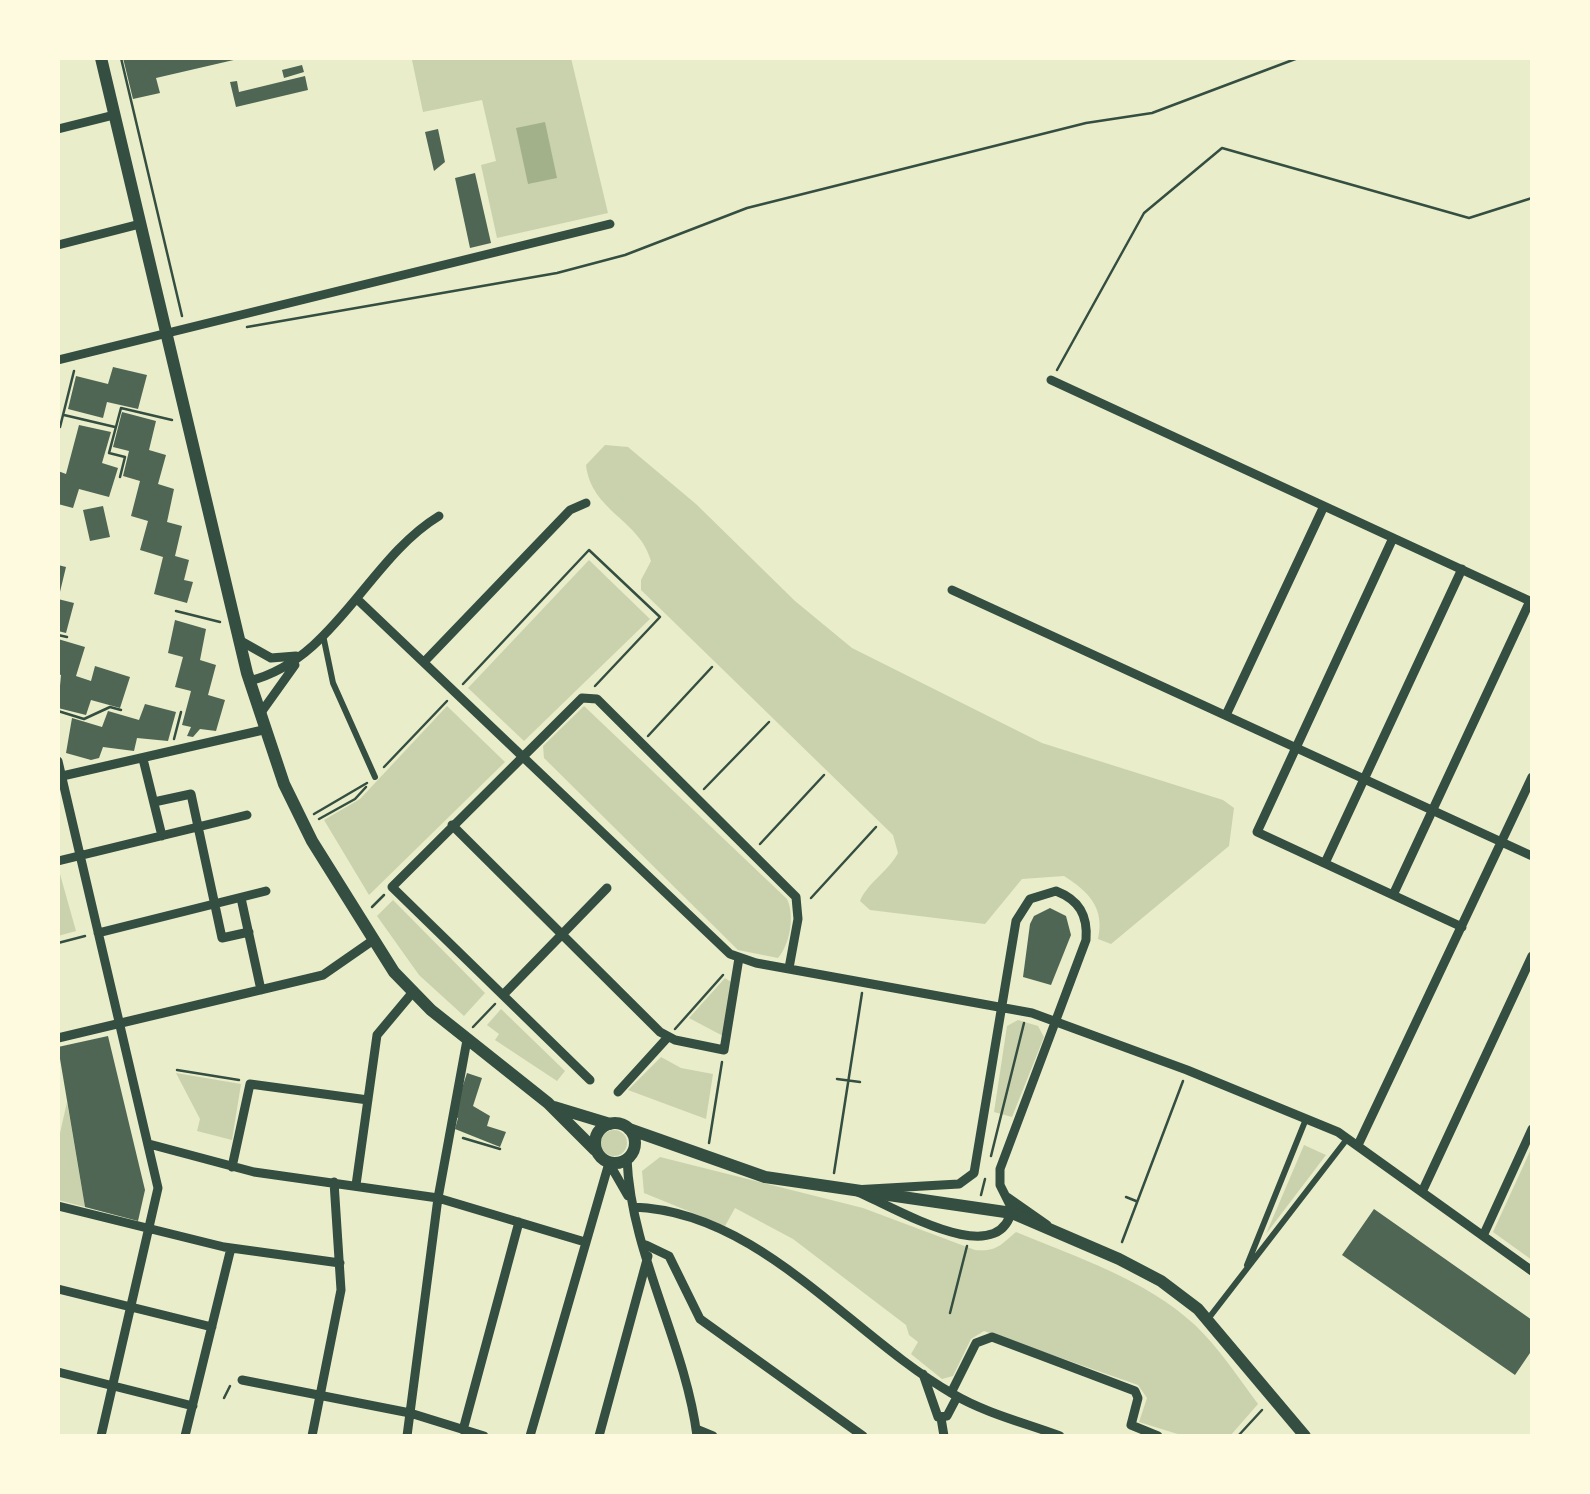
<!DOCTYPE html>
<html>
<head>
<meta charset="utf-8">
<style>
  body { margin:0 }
  #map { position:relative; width:1590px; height:1494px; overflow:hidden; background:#e9edc9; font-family:"Exo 2",sans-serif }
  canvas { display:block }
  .frame { position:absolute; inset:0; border:60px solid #fefae0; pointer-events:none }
</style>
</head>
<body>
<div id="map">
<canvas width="1590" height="1494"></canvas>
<div class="frame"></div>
</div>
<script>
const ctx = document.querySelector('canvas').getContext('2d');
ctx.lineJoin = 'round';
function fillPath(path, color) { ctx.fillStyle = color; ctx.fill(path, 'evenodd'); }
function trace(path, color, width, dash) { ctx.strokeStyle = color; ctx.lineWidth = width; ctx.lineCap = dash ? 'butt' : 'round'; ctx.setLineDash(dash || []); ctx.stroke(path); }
const green = new Path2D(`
  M421,58H571L608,213L497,238L481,165L496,161L482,100L423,112L412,60Z
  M605,445L628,447L696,504L795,601L852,648L1042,743L1223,800L1234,808L1229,846L1111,944L1098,939C1105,908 1089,892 1064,876L1022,879L985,924L870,910L860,901C868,882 888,872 898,853L893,835L641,590V580L651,561C640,520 591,511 586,465Z
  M589,560L650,619L524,741L468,688Z
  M447,706L505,762L369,895L324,820L360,799Z
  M584,706L787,899C795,916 790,944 778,958L738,950L544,758L543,746Z
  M58,867L76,931L58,936Z
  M393,900L485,993L464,1016L419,975L377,916Z
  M725,978L731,982L723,1036L689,1018Z
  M501,1009L565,1071L557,1081L495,1040L499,1034L487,1025Z
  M1018,1020L1038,1026L1044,1037L1012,1117L994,1112L1007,1026Z
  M661,1057L681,1068L713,1074L706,1119L628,1090Z
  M176,1073L241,1084L232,1140L197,1131L200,1119Z
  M67,1102L85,1207L58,1200V1142Z
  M601 1143a13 13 0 1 1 26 0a13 13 0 1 1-26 0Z
  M1304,1145L1326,1155L1266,1234Z
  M1532,1147V1260L1493,1232Z
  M660,1157L863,1208L975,1250C998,1252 1001,1244 1016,1232C1078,1258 1145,1279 1195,1325C1219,1348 1238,1377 1258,1404L1230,1436H1184L1139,1422L1147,1398L1138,1385L984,1331L971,1339L953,1376L942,1379L911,1354L918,1342L909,1335L906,1325L793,1239L735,1208L725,1226L644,1193L642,1171Z`);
const water = new Path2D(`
  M545,122L557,178L528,184L516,128Z`);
const building = new Path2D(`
  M123,58H237L238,59L156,78L160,93L133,99Z
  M302,65L304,72L284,78L282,70Z
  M305,76L308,90L236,107L230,82L237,81L239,92Z
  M438,129L445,162L434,171L425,132Z
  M475,173L491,243L470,248L455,178Z
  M113,367L147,375L138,409L107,402L103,418L68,409L76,376L108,384Z
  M122,412L156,421L149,450L166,455L158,484L174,489L167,522L182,526L175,556L189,560L184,580L193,582L187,603L154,594L163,557L140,550L148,521L131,516L140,481L123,476L129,451L113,447Z
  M79,425L111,432L102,463L118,468L109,497L79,489L73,508L58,504V471L66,474Z
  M103,506L110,537L90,541L83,510Z
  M58,565L66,567L59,596H58Z
  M58,599L74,603L66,633L58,631Z
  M175,620L206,629L200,660L216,665L208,695L225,700L216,731L200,729L193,737L187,736L191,727L182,725L191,691L175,687L183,657L168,653Z
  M58,639L85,647L76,676L91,681L95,666L130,677L120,708L91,700L86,715L58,708L61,675L58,674Z
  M145,704L176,712L168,741L137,738L134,751L103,747L99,758L91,760L66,753L72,718L102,727L108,711L139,720Z
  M1050,908L1066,916L1071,935L1051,985L1023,977L1030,924L1034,916Z
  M108,1036L145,1190L138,1221L85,1207L58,1047Z
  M467,1073L482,1078L473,1106L490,1116L487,1126L506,1132L500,1147L455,1129L458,1118L453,1116Z
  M1374,1209L1532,1320V1350L1515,1375L1342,1255Z`);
const path = new Path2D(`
  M121,58L182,316
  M247,327L557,273L625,255L747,208L1086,123L1152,113L1298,58
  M1057,370L1144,213L1222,148L1469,218L1532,198
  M64,415L115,427
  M60,427L74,371
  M120,477L125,457L109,453L121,408L172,420
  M176,611L220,622
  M58,635L67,637
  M463,684L589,550L660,617L595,686
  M58,711L84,719L110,707L121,710
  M648,736L712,667
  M174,739L181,712
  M384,767L447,701
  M704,789L769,722
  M314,814L367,783
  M319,819L355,799L366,787
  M760,844L824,775
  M811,898L876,827
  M372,907L384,895
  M58,943L85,936
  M473,1027L495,1004
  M675,1029L723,975
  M177,1070L239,1080
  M837,1079L860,1082
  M463,1138L500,1149
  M709,1143L722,1062
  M991,1156L1024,1023
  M834,1173L862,993
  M981,1195L985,1179
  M1126,1197L1136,1201
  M1122,1242L1183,1081
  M950,1313L967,1246
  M224,1398L230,1386
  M1238,1436L1262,1410`);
const pedestrian = new Path2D(`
  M323,635L333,683L375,777
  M1247,1265L1306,1119
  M1208,1319L1347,1139`);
const minor = new Path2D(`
  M58,129L114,115
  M58,245L140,224
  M58,360L610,224
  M1051,380L1532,602
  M1393,538L1257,832L1462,927
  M952,590L1532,856
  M357,599L730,954L756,963L1032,1013L1187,1070L1338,1132L1532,1271
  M239,640L271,658L296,656
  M424,662L570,510L586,503
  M249,681C335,660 368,559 439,516
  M260,714L295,665
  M1226,715L1324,506
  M143,759L162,836
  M58,761L158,1188L101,1436
  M58,777L263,730
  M154,802L191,794L222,938L249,932
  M452,825L660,1032L675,1040L724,1050L739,958
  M58,861L247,815
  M1325,863L1462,569
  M1056,891C1079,900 1088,915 1086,940L1000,1169V1185L1012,1209C999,1274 890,1204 853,1190L959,1184L974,1173L1016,921L1030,899Z
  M1393,895L1530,601
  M241,898L261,990
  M98,933L266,891
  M503,995L607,888
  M58,1038L323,975L372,941
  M590,1080L392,887L582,698L597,699L796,897L798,919L789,968
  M618,1092L668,1037
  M149,1144L254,1172L438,1198L585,1242
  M1358,1145L1532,777
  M627,1159C631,1254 685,1342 697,1436
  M609,1163L628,1196
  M232,1167L250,1084L368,1100
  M356,1185L377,1035L413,992
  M1422,1192L1532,956
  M1007,1197L1047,1225
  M58,1206L224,1247L340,1263
  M633,1207C760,1211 851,1336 953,1394C985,1413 1025,1423 1060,1436
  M1483,1236L1532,1129
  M646,1245L669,1256L700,1319L863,1436
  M58,1289L212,1327
  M58,1372L193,1406
  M923,1374L938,1417L947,1416L957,1397
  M242,1380L410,1413L484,1436
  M951,1393L976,1343L992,1337L1135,1391L1138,1398L1131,1425L1158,1436
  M941,1418L944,1436
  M696,1429L713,1436
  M463,1430L519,1222
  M185,1436L231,1248
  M312,1436L341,1290L334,1182
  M407,1436L438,1198L467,1040
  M530,1436L609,1163
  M599,1436L648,1256`);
const secondary = new Path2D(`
  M101,58L247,673L284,784L312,841L394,972L431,1010L548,1103L595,1150
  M554,1107L610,1124
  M595 1143a20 20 0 1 1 40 0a20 20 0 1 1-40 0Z
  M629,1129L765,1177L1012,1213L1119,1259L1161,1281L1198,1309L1305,1436`);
fillPath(green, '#cad2ad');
fillPath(water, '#a3b18a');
fillPath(building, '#4f6655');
trace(path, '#344e41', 2.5);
trace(pedestrian, '#344e41', 6);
trace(minor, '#344e41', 9);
trace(secondary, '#344e41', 12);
</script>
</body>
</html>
